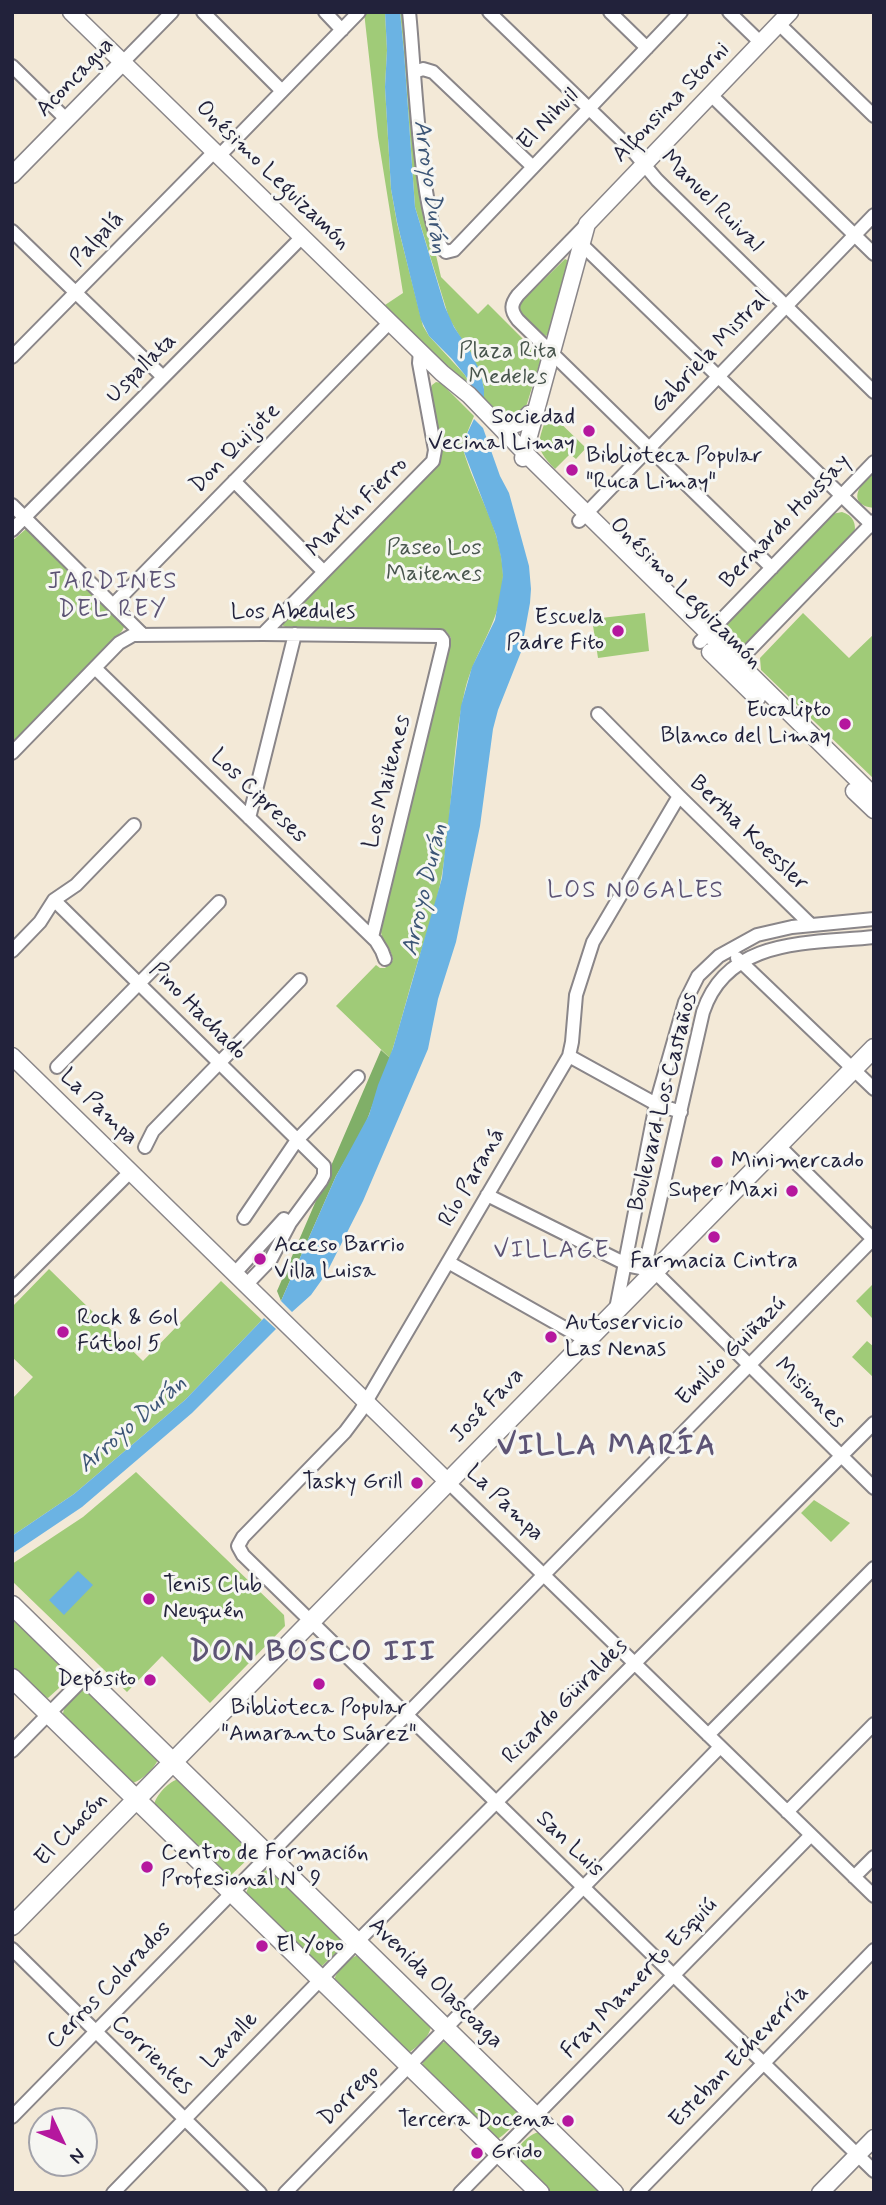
<!DOCTYPE html>
<html>
<head>
<meta charset="utf-8">
<style>
  body { margin:0 }
  #map { position:relative; width:886px; height:2205px; overflow:hidden; background:#f3e9d7; font-family:Mynerve,sans-serif }
  canvas { display:block }
  .frame { position:absolute; inset:0; border:14px solid #22223b; pointer-events:none }
  .north { position:absolute; left:28px; top:2107px; width:70px; height:70px; box-sizing:border-box; background:#f6f6f2; border:2px solid #a1a1a9; border-radius:50%; rotate:134deg; font-size:19px; font-weight:700; line-height:28px; text-align:center; color:#22223b }
  .north::after { content:''; display:block; margin:auto; width:24px; height:32px; background:#b5179e; clip-path:polygon(50% 0,100% 100%,50% 72%,0 100%) }
</style>
</head>
<body>
<div id="map">
<canvas width="886" height="2205"></canvas>
<div class="frame"></div>
<div class="north">N</div>
</div>
<script>
const ctx = document.querySelector('canvas').getContext('2d');
ctx.lineJoin = 'round';
function fillPath(path, color) { ctx.fillStyle = color; ctx.fill(path, 'evenodd'); }
function trace(path, color, width, dash) { ctx.strokeStyle = color; ctx.lineWidth = width; ctx.lineCap = dash ? 'butt' : 'round'; ctx.setLineDash(dash || []); ctx.stroke(path); }
function write(font, color, halo, rows, align = 'center') {
  ctx.font = font + ' Mynerve,sans-serif'; ctx.lineWidth = 6; ctx.setLineDash([]); ctx.textBaseline = 'middle'; ctx.strokeStyle = halo; ctx.fillStyle = color; for (const [text, x, y, turn = 0] of rows) {
    ctx.save(); ctx.translate(x, y); ctx.rotate((+turn || 0) * Math.PI / 180); ctx.textAlign = isNaN(turn) ? turn : align; if (halo) ctx.strokeText(text, 0, 0); ctx.fillText(text, 0, 0); ctx.restore();
  }
}
const green = new Path2D(`
  M364,12H385L387,50L385,87L391,189L397,223L423,326L429,336L465,375L474,393L385,305L403,293L378,137Z
  M400,12H405L420,185L441,277L478,314L488,304L539,355L540,362L525,410L507,422L484,403V389L480,371L449,318L415,207L404,52Z
  M565,259L569,261L549,335L545,336L522,316L519,309L522,301Z
  M436,382L441,383L474,416L465,438L463,449C475,492 502,529 503,575C503,620 475,649 465,690C451,751 453,813 442,874C437,904 427,933 418,961C408,993 400,1026 390,1058L336,1006L376,965L380,968H385L393,960C392,948 380,941 381,929L451,638L446,631L440,629L287,628L282,625L284,620L439,463L441,453L430,390L432,385Z
  M548,411L586,448L576,459L570,454L555,469C531,445 540,441 548,411Z
  M874,468V508C843,504 863,481 874,468Z
  M842,512C853,515 857,524 854,535L745,647L734,648L723,637V626L832,514Z
  M26,529L125,625L122,631L12,744V541Z
  M645,613L649,651L598,658L592,619Z
  M803,613L849,658L874,634V779L761,670L760,658Z
  M49,1269L143,1361L221,1281L262,1320L185,1400L74,1494L12,1536V1399L33,1377L12,1357V1307Z
  M874,1283V1316L872,1318L856,1301Z
  M867,1341L874,1347V1378L852,1357Z
  M136,1472L284,1615L285,1626L210,1703L162,1656L127,1692L12,1581V1564L83,1517Z
  M814,1500L850,1523L831,1542L801,1513Z
  M12,1612L71,1673L69,1679L48,1698L41,1696L12,1668Z
  M87,1688L159,1757C156,1767 142,1781 132,1783L63,1717C62,1705 76,1691 87,1688Z
  M179,1779L251,1849L250,1857L230,1876L227,1877L154,1805C156,1795 169,1781 179,1779Z
  M271,1868L344,1941L342,1947L322,1966H319L246,1894C248,1884 261,1871 271,1868Z
  M359,1955L431,2025C431,2036 418,2046 410,2052L407,2053L334,1981C336,1971 349,1957 359,1955Z
  M447,2041L519,2111C519,2122 506,2133 498,2139H495L422,2067C423,2057 437,2044 447,2041Z
  M539,2132L604,2193H547L514,2158C515,2148 529,2134 539,2132Z`);
const forest = new Path2D(`
  M381,1050L390,1058L364,1128L336,1176L281,1301L277,1291Z`);
const water = new Path2D(`
  M385,12H400L404,52L415,207L445,307L454,327L470,351L480,371L484,389V400L474,390L465,375L452,359L429,336L421,320L397,222L391,189L385,87L387,50Z
  M474,419L483,428L500,476L509,493L529,566L531,589L530,603L521,652L498,710L493,729L480,826L456,942L438,999L428,1049L363,1201L326,1274L311,1295L292,1312L281,1301L336,1176L369,1115L378,1085L393,1048L442,878L461,706L472,667L495,620L503,576L501,557L496,535L463,449L465,438Z
  M264,1318L276,1329L192,1413L82,1507L12,1554V1536L74,1494L185,1400Z
  M78,1571L93,1585L64,1615L49,1600Z`);
const minor = new Path2D(`
  M203,12L282,91
  M325,12L342,30
  M409,12C414,52 420,234 446,252L454,250L681,12
  M489,12L632,150L657,180L874,392
  M610,12L647,48
  M729,12L761,43
  M779,24L874,116
  M122,63L172,12
  M12,66L67,120
  M415,72L423,69L433,72L533,167
  M711,95L874,254
  M219,156L359,12
  M587,224L518,295C511,304 510,310 518,320L772,568
  M12,231L163,377
  M577,240L874,527
  M12,357L214,152
  M234,481L324,572
  M12,505L142,634
  M579,521L874,215
  M12,530L302,237
  M113,605L390,322
  M263,634L433,461L435,450L419,363L420,351
  M700,642L874,462
  M95,668L376,941L382,951L385,959
  M732,668L874,521
  M598,714L679,796L810,924
  M12,753L119,643L133,635L263,634L440,636L443,640V645L372,937
  M679,796L593,942L576,995L572,1042L569,1056L360,1412L345,1432L243,1537L238,1546L243,1555L874,2171
  M249,818L295,634
  M54,900L324,1166V1175L321,1181L290,1223L271,1259L246,1285
  M874,937C809,944 728,937 703,1012L647,1257L649,1266L654,1271L874,1488
  M12,951L40,922L54,900L76,885L134,825
  M737,958L874,1089
  M569,1056L656,1104L681,1112
  M57,1067L219,902
  M778,1145L874,1240
  M145,1147L153,1131L300,980
  M487,1195L630,1266L654,1271
  M244,1218L297,1140L358,1077
  M448,1262L586,1340
  M235,1273L284,1219
  M12,1290L130,1172
  M616,1309L656,1104L685,1002L698,976L719,956L757,935L792,927L874,919
  M448,1482L874,1896
  M708,1735L874,1568
  M12,1751L85,1677
  M787,1812L874,1724
  M854,1877L874,1857
  M12,1949L260,2193
  M12,2117L874,1238
  M113,2193L357,1942L874,1423
  M285,2193L720,1747
  M460,2193L811,1835
  M637,2193L874,1950`);
const tertiary = new Path2D(`
  M71,12L442,373L469,395L525,453L874,796
  M12,175L122,63
  M496,421C509,428 520,426 529,414
  M523,458L587,224L790,12
  M710,652L757,698
  M854,791L874,810
  M12,1056L448,1482
  M820,2193L874,2138`);
const secondary = new Path2D(`
  M12,1605L614,2193
  M12,1678L540,2193
  M12,1926L874,1048`);
const markers = [
  [589,431,7,"#b5179e"],
  [572,470,7,"#b5179e"],
  [618,631,7,"#b5179e"],
  [845,724,7,"#b5179e"],
  [717,1162,7,"#b5179e"],
  [792,1191,7,"#b5179e"],
  [714,1237,7,"#b5179e"],
  [260,1259,7,"#b5179e"],
  [63,1332,7,"#b5179e"],
  [551,1337,7,"#b5179e"],
  [417,1483,7,"#b5179e"],
  [149,1599,7,"#b5179e"],
  [150,1680,7,"#b5179e"],
  [319,1684,7,"#b5179e"],
  [147,1867,7,"#b5179e"],
  [262,1946,7,"#b5179e"],
  [568,2121,7,"#b5179e"],
  [477,2153,7,"#b5179e"]
];
const streetNames = [
  ["Aconcagua",76,78,-46],
  ["Alfonsina Storni",672,103,-46],
  ["El Nihuil",549,120,-46],
  ["Onésimo Leguizamón",272,176,44],
  ["Manuel Ruival",711,202,45],
  ["Palpalá",98,240,-46],
  ["Gabriela Mistral",711,353,-46],
  ["Uspallata",142,369,-45],
  ["Don Quijote",236,449,-45],
  ["Martín Fierro",358,508,-45],
  ["Bernardo Houssay",786,522,-46],
  ["Onésimo Leguizamón",685,594,45],
  ["Los Abedules",293,613],
  ["Los Maitenes",388,782,-76],
  ["Los Cipreses",258,797,44],
  ["Bertha Koessler",748,834,44],
  ["Pino Hachado",197,1012,45],
  ["Boulevard Los Castaños",664,1102,-76],
  ["La Pampa",98,1108,44],
  ["Río Paraná",473,1178,-60],
  ["Emilio Guiñazú",732,1352,-45],
  ["Misiones",809,1394,45],
  ["José Fava",488,1406,-46],
  ["La Pampa",504,1504,44],
  ["Ricardo Güiraldes",566,1702,-45],
  ["El Chocón",72,1830,-46],
  ["San Luis",569,1845,44],
  ["Fray Mamerto Esquiú",640,1979,-46],
  ["Avenida Olascoaga",435,1984,44],
  ["Cerros Colorados",110,1986,-46],
  ["Lavalle",231,2041,-46],
  ["Corrientes",151,2056,44],
  ["Esteban Echeverría",740,2057,-46],
  ["Dorrego",350,2096,-46]
];
const parkNames = [
  ["Plaza Rita",508,352],
  ["Medeles",508,378],
  ["Paseo Los",434,549],
  ["Maitenes",434,575]
];
const poiNames = [
  ["Sociedad",575,418,"right"],
  ["Vecinal Limay",575,444,"right"],
  ["Biblioteca Popular",586,457],
  ["\"Ruca Limay\"",586,483],
  ["Escuela",604,618,"right"],
  ["Padre Fito",604,644,"right"],
  ["Eucalipto",831,711,"right"],
  ["Blanco del Limay",831,737,"right"],
  ["Minimercado",731,1162],
  ["Super Maxi",778,1191,"right"],
  ["Acceso Barrio",274,1246],
  ["Villa Luisa",274,1272],
  ["Farmacia Cintra",714,1262,"center"],
  ["Rock & Gol",77,1319],
  ["Fútbol 5",77,1345],
  ["Autoservicio",565,1324],
  ["Las Nenas",565,1350],
  ["Tasky Grill",403,1483,"right"],
  ["Tenis Club",163,1586],
  ["Neuquén",163,1612],
  ["Depósito",136,1680,"right"],
  ["Biblioteca Popular",319,1709,"center"],
  ["\"Amaranto Suárez\"",319,1735,"center"],
  ["Centro de Formación",161,1854],
  ["Profesional N° 9",161,1880],
  ["El Yopo",276,1946],
  ["Tercera Docena",554,2121,"right"],
  ["Grido",491,2153]
];
const waterNames = [
  ["Arroyo Durán",429,187,82],
  ["Arroyo Durán",426,890,-77],
  ["Arroyo Durán",133,1425,-41]
];
const neighbourhoodNames = [
  ["JARDINES",113,583],
  ["DEL REY",113,611],
  ["LOS NOGALES",636,892],
  ["VILLAGE",552,1252]
];
const districtNames = [
  ["VILLA MARÍA",607,1448],
  ["DON BOSCO III",313,1654]
];
fillPath(green, '#a0cb78');
fillPath(forest, '#80af68');
fillPath(water, '#6bb3e3');
trace(minor, '#8a8689', 16);
trace(tertiary, '#8a8689', 19);
trace(secondary, '#8a8689', 21);
trace(minor, '#fff', 12);
trace(tertiary, '#fff', 16);
trace(secondary, '#fff', 18);
for (const [x, y, r, color] of markers) { const dot = new Path2D(); dot.arc(x, y, r, 0, 2 * Math.PI); ctx.fillStyle = color; ctx.fill(dot); trace(dot, '#f6f6f2', 2.5); }
write('23px', '#22223b', '#f6f6f2', streetNames);
write('23px', '#48554d', '#f6f6f2', parkNames);
write('23px', '#22223b', '#f6f6f2', poiNames, 'left');
write('italic 24px', '#3c5576', '#f6f6f2', waterNames);
ctx.letterSpacing = '2px';
write('24px', '#5d5475', '#f6f6f2', neighbourhoodNames);
ctx.letterSpacing = '0px';
ctx.letterSpacing = '2px';
write('bold 30px', '#5d5475', '#f6f6f2', districtNames);
ctx.letterSpacing = '0px';
</script>
</body>
</html>
